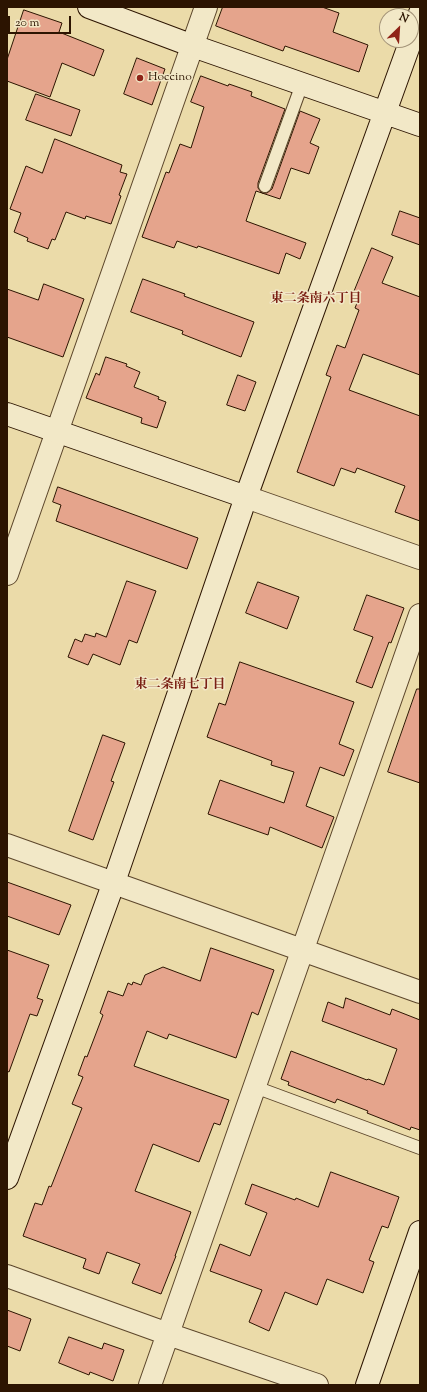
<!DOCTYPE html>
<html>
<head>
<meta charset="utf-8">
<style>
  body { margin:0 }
  #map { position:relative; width:427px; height:1392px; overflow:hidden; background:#ebdba9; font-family:"Sorts Mill Goudy",serif }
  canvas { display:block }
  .frame { position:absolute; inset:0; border:8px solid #2c1401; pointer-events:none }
  .north { position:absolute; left:379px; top:8px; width:40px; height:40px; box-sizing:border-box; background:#f2e8c7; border:1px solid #a39378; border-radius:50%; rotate:25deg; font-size:11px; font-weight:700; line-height:16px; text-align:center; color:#2c1401 }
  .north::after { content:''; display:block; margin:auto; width:14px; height:18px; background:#8f2418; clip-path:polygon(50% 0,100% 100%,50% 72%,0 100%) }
  .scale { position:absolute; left:8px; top:16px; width:63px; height:18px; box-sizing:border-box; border:2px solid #2c1401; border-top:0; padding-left:5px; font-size:12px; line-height:14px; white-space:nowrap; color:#2c1401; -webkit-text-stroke:3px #f2e8c7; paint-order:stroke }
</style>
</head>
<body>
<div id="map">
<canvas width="427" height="1392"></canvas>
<div class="frame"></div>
<div class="north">N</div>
<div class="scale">20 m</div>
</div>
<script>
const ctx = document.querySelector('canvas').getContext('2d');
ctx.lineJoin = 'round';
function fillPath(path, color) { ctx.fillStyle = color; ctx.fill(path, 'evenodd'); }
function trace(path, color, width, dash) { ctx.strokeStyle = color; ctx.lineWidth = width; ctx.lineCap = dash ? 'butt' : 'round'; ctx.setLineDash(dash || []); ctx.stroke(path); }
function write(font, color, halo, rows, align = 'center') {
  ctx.font = font + ' "Sorts Mill Goudy","Noto Serif JP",serif'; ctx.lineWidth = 3; ctx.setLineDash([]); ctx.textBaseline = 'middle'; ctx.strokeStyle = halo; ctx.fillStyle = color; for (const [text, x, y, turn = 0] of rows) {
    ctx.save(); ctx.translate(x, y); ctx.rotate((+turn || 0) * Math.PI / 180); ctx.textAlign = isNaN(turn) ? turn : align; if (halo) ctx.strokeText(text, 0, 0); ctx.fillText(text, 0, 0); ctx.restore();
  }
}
const building = new Path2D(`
  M223,7H322L339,13L333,32L368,45L359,72L285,46L283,51L216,26Z
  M24,10L62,23L59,32L104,50L94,76L62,63L50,97L7,81V60Z
  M137,58L165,69L152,105L124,94Z
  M201,76L228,86L229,84L252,92L251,96L285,109L258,183V188L262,193H267L272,189L300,111L320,119L310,143L319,147L309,174L291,168L280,199L256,191L246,221L306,243L300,259L286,253L279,274L198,246L197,248L177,241L174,248L142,237L166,172L169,173L180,144L191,148L204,107L191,102Z
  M36,94L80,110L71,136L26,120Z
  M55,139L122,165L120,172L127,174L119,195L121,196L111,224L86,216L85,219L66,212L55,240L52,239L48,249L27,241L28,238L14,232L21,213L10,209L26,166L42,173Z
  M400,211L420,218V245L392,235Z
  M372,248L393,257L382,283L420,297V375L363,354L349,390L420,416V521L395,512L405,486L357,468L355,473L341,468L334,486L297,472L331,377L326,375L337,345L345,348L359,310L355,308L357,303L352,297Z
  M143,279L185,294L184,296L254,322L241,357L182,334L183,331L131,312Z
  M44,284L84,299L63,357L7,337V289L38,300Z
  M106,357L127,364L126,366L140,372L134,387L159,397L158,399L166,402L157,428L141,423L142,418L86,398L96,373L99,375Z
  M238,375L256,382L245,411L227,405Z
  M58,487L198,538L187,569L56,521L61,505L53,502Z
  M127,581L156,591L137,643L129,640L120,665L93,654L88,665L68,657L75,639L82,642L85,634L95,637L96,633L106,637Z
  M258,582L299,597L287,629L246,613Z
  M367,595L404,608L391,643L389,642L372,688L356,682L373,637L354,630Z
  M240,662L354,702L339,744L354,750L344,776L320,767L306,806L334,817L322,848L270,827L268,835L208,814L220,780L284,803L294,772L271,765L272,761L207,737L219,703L225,705Z
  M417,689H420V783L388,772Z
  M103,735L125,743L111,781L114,782L93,840L69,831Z
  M7,882L71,905L59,935L7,916Z
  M211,948L274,970L258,1015L252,1012L236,1058L169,1034L167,1039L147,1031L134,1066L229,1100L220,1125L214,1123L199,1162L153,1144L135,1191L191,1212L175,1256H176L161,1294L132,1283L140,1264L107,1252L99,1274L83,1268L86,1259L23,1236L35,1203L42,1205L49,1186L51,1187L82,1108L72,1104L83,1077L78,1075L85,1056L87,1057L103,1015L100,1013L108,991L123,996L128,983L132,985L133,982L141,985L145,975L163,967L200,981Z
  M7,950L49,965L37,998L43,1000L37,1016L30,1014L9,1072L7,1071Z
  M346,998L390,1015L392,1009L420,1020V1130L411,1127L410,1130L367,1113L368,1111L337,1099L335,1103L288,1085L289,1082L281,1079L291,1051L367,1080L368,1079L384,1085L397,1049L322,1021L328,1002L343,1008Z
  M331,1172L399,1197L388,1228L382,1226L369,1260L374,1262L363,1293L327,1279L317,1305L285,1292L269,1331L249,1322L262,1290L210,1271L220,1244L250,1256L267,1213L245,1204L252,1184L295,1200L296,1198L318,1207Z
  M7,1310L31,1319L20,1351L7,1346Z
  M69,1337L102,1349L104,1343L124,1350L113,1381L90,1372L89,1375L59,1363Z`);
const lane = new Path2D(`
  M265,186L302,84
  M255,1087L420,1148`);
const street = new Path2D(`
  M246,497L420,558
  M7,574L206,7
  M7,845L420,992
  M7,1276L168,1334L317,1385
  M150,1385L420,615`);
const secondary = new Path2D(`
  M89,7L193,46L420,125
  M411,39L420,13
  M7,414L246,497
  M7,1178L114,882L246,497L411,40
  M367,1385L420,1232`);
const markers = [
  [140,78,4,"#8f2418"]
];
const poiNames = [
  ["Hoccino",148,78]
];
const neighbourhoodNames = [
  ["東二条南六丁目",316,300],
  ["東二条南七丁目",180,686]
];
fillPath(building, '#e5a48c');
trace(building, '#2c1401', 1);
trace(lane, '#5c462b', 14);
trace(street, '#5c462b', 24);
trace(secondary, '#2c1401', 24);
trace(lane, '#f2e8c7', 12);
trace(street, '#f2e8c7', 22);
trace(secondary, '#f2e8c7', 22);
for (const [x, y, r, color] of markers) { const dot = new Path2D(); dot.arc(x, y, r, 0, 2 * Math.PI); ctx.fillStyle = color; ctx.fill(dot); trace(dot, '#f2e8c7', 1.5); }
write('12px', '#2c1401', '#f2e8c7', poiNames, 'left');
write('bold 13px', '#7a1f14', '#f2e8c7', neighbourhoodNames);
</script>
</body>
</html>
